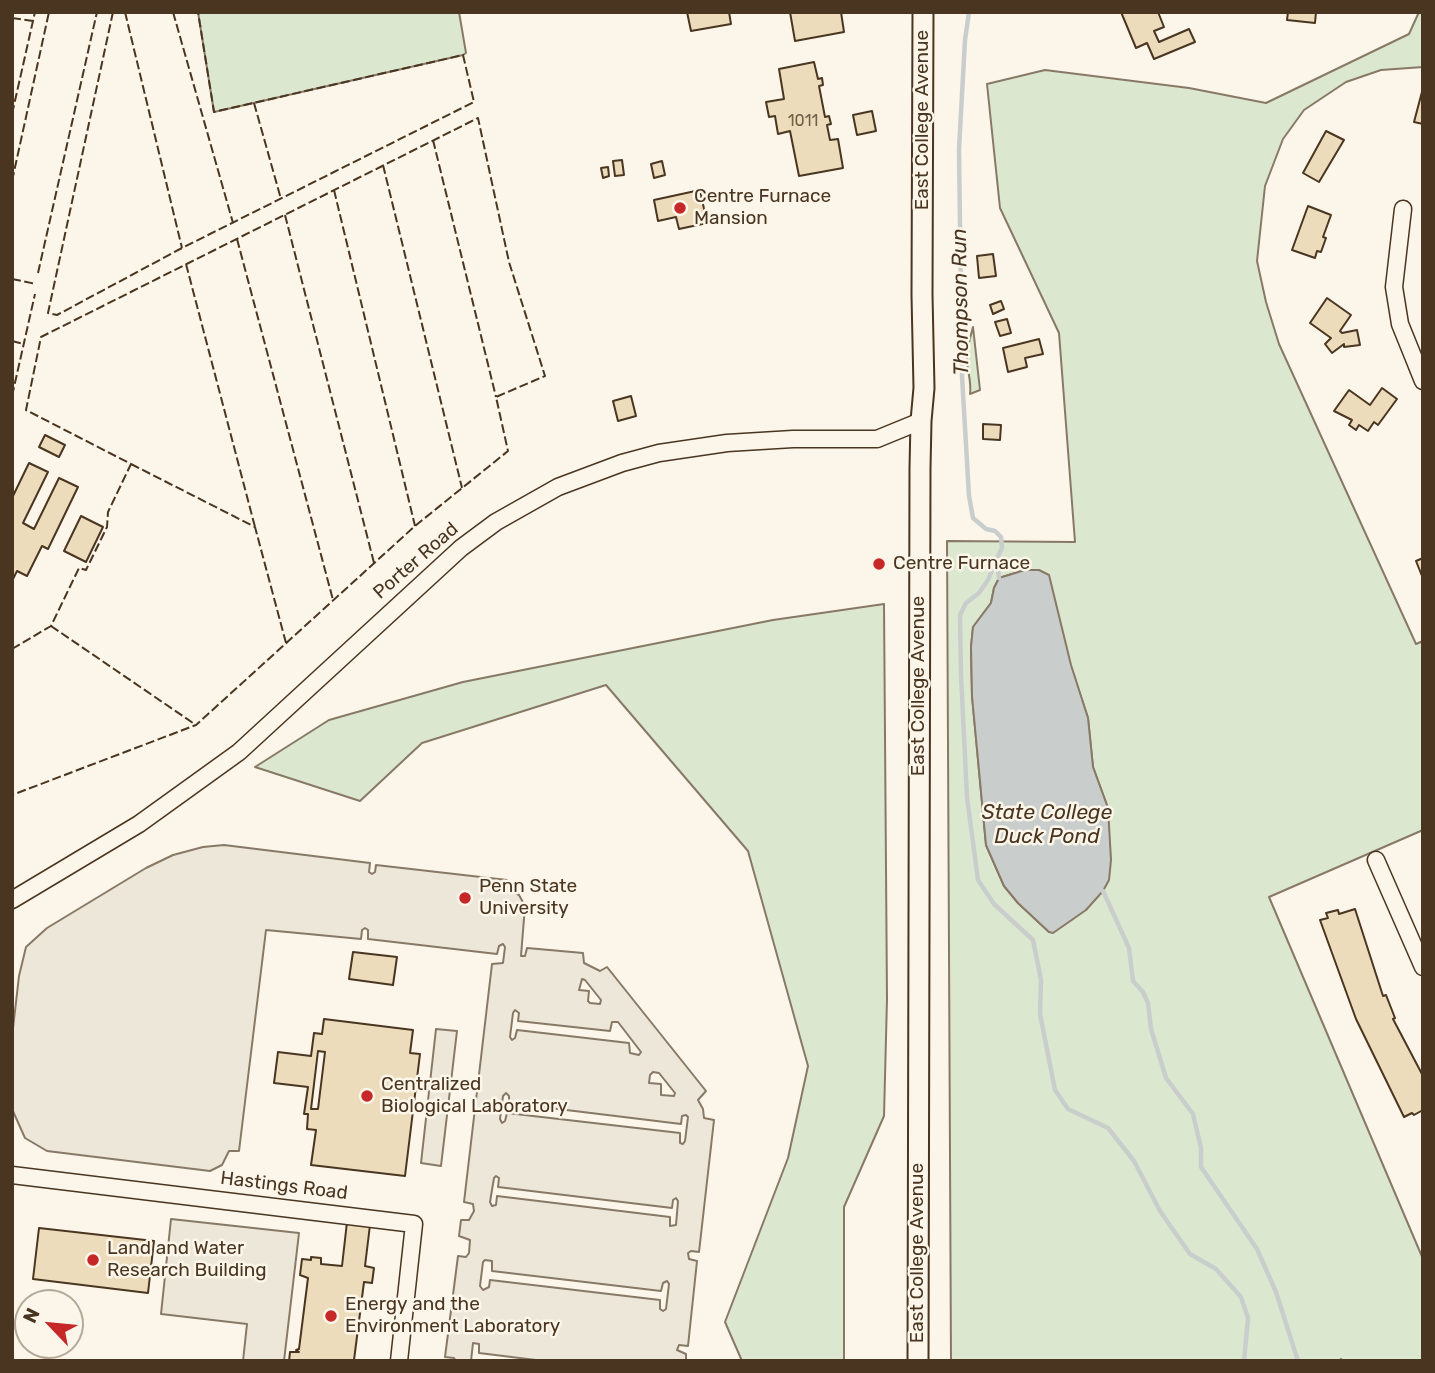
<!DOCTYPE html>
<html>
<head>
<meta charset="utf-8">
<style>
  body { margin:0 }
  #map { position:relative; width:1435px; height:1373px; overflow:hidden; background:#fbf6e9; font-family:Rubik,sans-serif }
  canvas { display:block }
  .frame { position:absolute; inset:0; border:14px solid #4a3520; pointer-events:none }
  .north { position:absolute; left:14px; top:1289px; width:70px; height:70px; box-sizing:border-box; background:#fbf6e9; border:2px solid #b4a999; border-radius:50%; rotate:296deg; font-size:19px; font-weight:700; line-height:28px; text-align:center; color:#4a3520 }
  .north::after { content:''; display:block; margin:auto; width:24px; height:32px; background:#c62828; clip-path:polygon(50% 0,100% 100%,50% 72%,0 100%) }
</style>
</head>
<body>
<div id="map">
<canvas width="1435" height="1373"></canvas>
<div class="frame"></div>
<div class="north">N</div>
</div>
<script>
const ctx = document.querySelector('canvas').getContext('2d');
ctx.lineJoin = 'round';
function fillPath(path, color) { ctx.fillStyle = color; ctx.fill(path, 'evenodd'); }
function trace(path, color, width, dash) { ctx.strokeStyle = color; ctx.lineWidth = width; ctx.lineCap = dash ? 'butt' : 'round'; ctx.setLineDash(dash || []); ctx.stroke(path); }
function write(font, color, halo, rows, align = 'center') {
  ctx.font = font + ' Rubik,sans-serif'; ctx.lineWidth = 5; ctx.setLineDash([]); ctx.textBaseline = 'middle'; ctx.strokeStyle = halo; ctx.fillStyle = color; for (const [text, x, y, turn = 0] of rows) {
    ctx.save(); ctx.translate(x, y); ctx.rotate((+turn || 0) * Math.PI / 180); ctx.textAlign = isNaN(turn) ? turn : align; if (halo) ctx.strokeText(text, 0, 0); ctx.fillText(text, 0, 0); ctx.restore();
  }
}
const green = new Path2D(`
  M198,12H459L466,53L463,55L214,112Z
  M1419,12H1423V67L1381,70L1346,82L1304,110L1283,139L1265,186L1257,261L1266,302L1279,344L1416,644L1423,641V830L1269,897L1423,1259V1361H1343L1341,1359L1339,1361H951L947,541L1075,542L1059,333L1000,208L987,84L1045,70L1189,88L1266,103L1409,34ZM1025,570H1039L1088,718L1093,767L1108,808L1049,932L1018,903L1004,886L986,845L972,696L971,647L973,627L991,603L994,588L999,578Z
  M973,327L980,390L970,394C972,379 966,370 967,355C967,346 971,336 973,327Z
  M884,604L887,999L884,1116L844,1207V1361H742L725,1322L788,1158L808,1066L748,851L606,685L422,743L360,801L255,767L329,720L463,682L773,620Z`);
const parking = new Path2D(`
  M224,845L370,863L369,872L372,874L375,872L376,865L507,880V889L519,895L525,906L521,956H525L527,948L583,953L584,963L600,971L607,967L706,1091L698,1100L703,1109L704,1118L714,1120L699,1252L691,1251L688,1253L689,1259L697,1261L688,1346L679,1345L677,1350L686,1354V1361H544L479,1353V1344L473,1343L471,1361H456L454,1358L445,1357L458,1256L466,1257L469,1253L470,1240L459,1236L461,1220H469L474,1211L473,1204L464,1202L492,964L503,963L505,947L503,944L499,946L497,954L368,939V930L365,928L362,930L361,939L266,930L239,1151H229L222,1165L210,1171L47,1151L25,1138L12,1109V1037L19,976L26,947L47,928L146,868L173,855L203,847ZM582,979L585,980L601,1000L600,1004L590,1003L588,1001L589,991L579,990ZM515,1010L519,1013L518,1021L610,1031L612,1022H618L641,1052L639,1055L630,1053L629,1043L517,1030L515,1038L512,1040L510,1037L513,1013ZM653,1072L659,1073L675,1093L674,1096L661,1095V1084L649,1083L650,1075ZM506,1093L509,1096V1103L681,1124L682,1116L686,1115L688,1117L685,1141L683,1144L680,1143V1133L507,1113L505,1121L502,1123L500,1119L503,1096ZM496,1176L499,1178L498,1187L672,1208L673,1200L676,1198L678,1201L676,1225L670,1226V1217L497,1196L496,1205L492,1206L490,1202L494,1178ZM485,1260L492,1261V1271L661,1291L663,1283L667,1281L669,1284L666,1309L663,1311L660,1309V1300L490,1280L489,1287L483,1290L480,1286L483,1262Z
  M436,1029L457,1031L441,1166L421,1163Z
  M171,1219L299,1233L284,1361H243L247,1324L161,1314Z`);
const water = new Path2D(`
  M1025,570H1039L1049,575L1071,665L1088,718L1093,767L1108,808L1111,860L1109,880L1103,891L1086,910L1053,933L1049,932L1018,903L1004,886L986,845L972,696L971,647L973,627L991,603L994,588L999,578Z`);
const stream = new Path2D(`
  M969,12L965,40L959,149L962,376L969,496L973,518L986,529L995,531L1001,537L1002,548L997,558L999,578
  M997,558L988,580L979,593L966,603L960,615L961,675L967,797L978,880L994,904L1033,940L1041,980L1040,1014L1055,1090L1068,1109L1108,1128L1134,1161L1160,1211L1190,1254L1216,1269L1241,1297L1248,1318L1244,1361
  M1103,891L1129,948L1133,981L1143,992L1148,1003L1151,1029L1166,1078L1193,1114L1201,1148V1167L1257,1249L1276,1292L1298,1361`);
const building = new Path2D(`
  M687,12H729L731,24L691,31Z
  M790,12H841L844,32L795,41Z
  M1121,12H1158L1164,27L1154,31L1159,42L1189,29L1195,42L1154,59L1147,43L1136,48Z
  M1288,12H1316L1315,23L1287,20Z
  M814,62L818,79L822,78L823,85L819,86L825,117L829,116L831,124L827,125L830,140L838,139L843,168L799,176L790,131L778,134L775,116L769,117L766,102L784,99L779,69Z
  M1423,88V124L1414,122Z
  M872,111L876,131L857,135L853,115Z
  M1326,131L1344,140L1319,182L1303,173Z
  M622,160L624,175L615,176L613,161Z
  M662,161L665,175L654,178L651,164Z
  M608,167L609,176L603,178L601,168Z
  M700,190L707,223L679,229L676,217L658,221L654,200Z
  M1308,206L1331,215L1323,237L1326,238L1321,252L1317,251L1315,258L1292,250Z
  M993,254L996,276L979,278L977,256Z
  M1327,298L1351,315L1340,331L1342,333L1357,330L1360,345L1344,347V344L1332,353L1325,344L1331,338L1310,323Z
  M1001,301L1004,309L993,314L990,305Z
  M1007,319L1011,333L1000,336L995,322Z
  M1039,339L1043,354L1025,358L1027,367L1008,372L1003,348Z
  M1382,388L1397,399L1378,425L1374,422L1368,431L1359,425L1356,430L1349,425L1352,420L1334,411L1349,390L1370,405Z
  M631,396L636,416L618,421L613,401Z
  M983,424L1001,425L1000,440L983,439Z
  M45,435L65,445L59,457L39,447Z
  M29,463L48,472L23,523L34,529L59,478L78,487L48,549L42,546L27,576L17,571L13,579L12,498Z
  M81,516L103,527L86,562L64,551Z
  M1423,558V576H1422L1416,561Z
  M1355,909L1383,996L1386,995L1395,1018L1393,1019L1423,1076V1110L1414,1115L1412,1113L1404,1117L1356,1019L1320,920L1328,918L1326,913L1338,910L1339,914Z
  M353,952L397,957L393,985L349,979Z
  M324,1019L413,1030L410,1053L420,1054L405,1176L311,1165L316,1130L307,1129L308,1114H304L308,1087L274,1083L278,1052L311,1056L314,1033L322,1034ZM318,1051L325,1052L318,1109H311Z
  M347,1222L370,1225L365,1266L374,1268L372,1283L364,1282L354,1360L360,1361H289L290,1352H299L296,1350L299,1349L308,1278L300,1275L302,1259L311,1260V1257L321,1258V1264L342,1266Z
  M39,1228L154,1241L148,1293L33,1279Z`);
const minor = new Path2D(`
  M1403,209L1394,287L1400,324L1423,381
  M1376,860L1423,967
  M12,900L139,824L239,752L461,548L496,522L558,487L622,463L659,453L727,443L793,439H877L921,421
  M12,1175L414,1224L399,1361`);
const major = new Path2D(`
  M918,1361L920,468L921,421L924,388L922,295L923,12`);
const fence = new Path2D(`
  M113,12L48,313L57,315L182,248L474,102L463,55L214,112L198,12
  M125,12L182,248
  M173,12L233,223
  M12,18L33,21
  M254,103L281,199
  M12,114L35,12
  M433,140L496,397
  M383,165L462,488
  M12,181L49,12
  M334,190L415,526
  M285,215L374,563
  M237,239L333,600
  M186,264L255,527
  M38,273L97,12
  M12,279L36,284
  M12,341L24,344
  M12,396L35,294
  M131,464L255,527L286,643
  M51,626L196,725
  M12,649L51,626L79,568L86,570L107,527L108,512L131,464L26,410L41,337L478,118L509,262L545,376L496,397L508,451L415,526L196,725L12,795`);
const markers = [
  [680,208,7,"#c62828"],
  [879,564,7,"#c62828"],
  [465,898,7,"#c62828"],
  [367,1096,7,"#c62828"],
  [93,1260,7,"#c62828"],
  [331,1316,7,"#c62828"]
];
const numberNames = [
  ["1011",803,121]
];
const streetNames = [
  ["East College Avenue",923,120,-90],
  ["Porter Road",416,561,-41],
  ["East College Avenue",919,686,-90],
  ["Hastings Road",284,1186,7],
  ["East College Avenue",918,1253,-90]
];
const poiNames = [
  ["Centre Furnace",694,197],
  ["Mansion",694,219],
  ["Centre Furnace",893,564],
  ["Penn State",479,887],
  ["University",479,909],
  ["Centralized",381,1085],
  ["Biological Laboratory",381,1107],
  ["Land and Water",107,1249],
  ["Research Building",107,1271],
  ["Energy and the",345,1305],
  ["Environment Laboratory",345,1327]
];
const waterNames = [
  ["Thompson Run",961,302,-91],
  ["State College",1047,813],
  ["Duck Pond",1047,837]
];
fillPath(green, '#dce7d0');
trace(green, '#887966', 2);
fillPath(parking, '#ede7d9');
trace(parking, '#887966', 2);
fillPath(water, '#c9cecd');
trace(water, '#887966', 2);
trace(stream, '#c9cecd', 4.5);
fillPath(building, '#ecdcbc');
trace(building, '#4a3520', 2);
trace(minor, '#4a3520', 19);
trace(major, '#4a3520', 23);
trace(minor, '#fbf6e9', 16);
trace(major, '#fbf6e9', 19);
trace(fence, '#4a3520', 2, [9, 3.5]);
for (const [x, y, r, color] of markers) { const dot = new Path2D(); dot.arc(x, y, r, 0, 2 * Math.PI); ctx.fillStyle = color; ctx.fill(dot); trace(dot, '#fbf6e9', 2.5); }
write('16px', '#725f47', null, numberNames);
write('19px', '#4a3520', '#fbf6e9', streetNames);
write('19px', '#4a3520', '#fbf6e9', poiNames, 'left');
write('italic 21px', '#4a3520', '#fbf6e9', waterNames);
</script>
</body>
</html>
